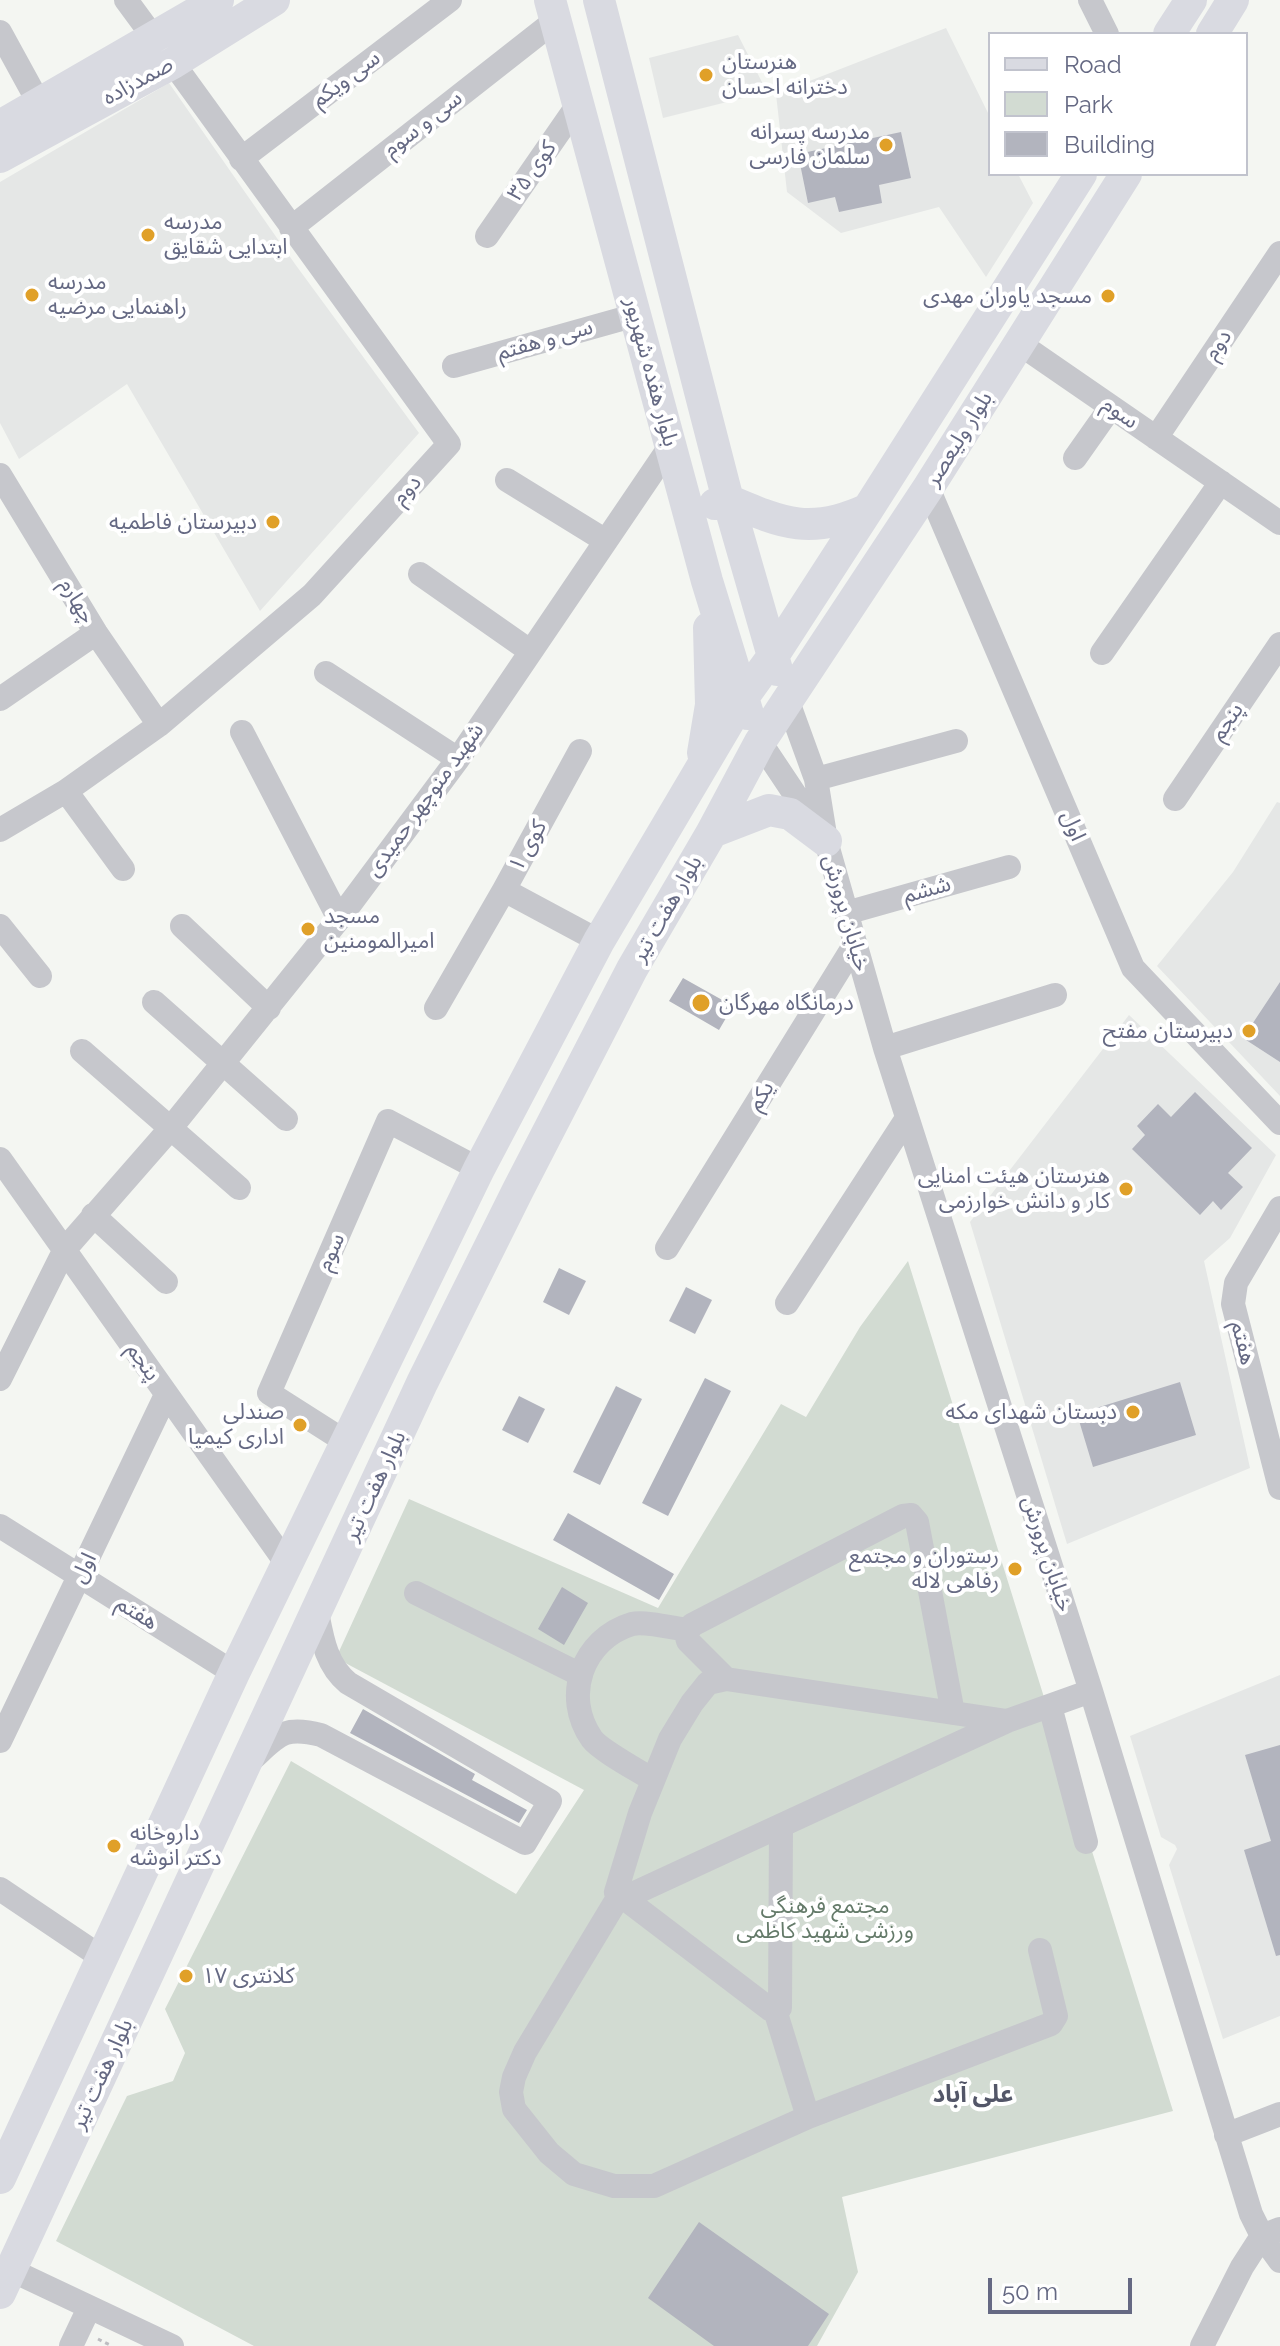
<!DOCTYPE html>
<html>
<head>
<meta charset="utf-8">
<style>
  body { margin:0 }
  #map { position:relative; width:1280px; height:2346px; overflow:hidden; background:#f4f6f2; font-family:Raleway,sans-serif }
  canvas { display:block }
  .legend { position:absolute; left:988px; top:32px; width:260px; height:144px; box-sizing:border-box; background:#fff; border:2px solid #c1c3cd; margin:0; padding:10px 14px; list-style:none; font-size:24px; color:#656983 }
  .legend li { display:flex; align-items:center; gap:16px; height:40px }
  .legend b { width:40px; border:2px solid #c1c3cd }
  .scale { position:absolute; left:988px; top:2278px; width:144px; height:36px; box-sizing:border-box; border:4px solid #656983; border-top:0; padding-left:10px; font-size:24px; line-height:28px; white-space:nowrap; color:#656983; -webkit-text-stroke:6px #fff; paint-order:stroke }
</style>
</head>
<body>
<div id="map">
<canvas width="1280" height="2346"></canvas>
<ul class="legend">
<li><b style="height:10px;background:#d9dae1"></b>Road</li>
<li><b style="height:22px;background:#d2dbd2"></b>Park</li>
<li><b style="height:22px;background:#b2b4be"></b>Building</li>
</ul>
<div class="scale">50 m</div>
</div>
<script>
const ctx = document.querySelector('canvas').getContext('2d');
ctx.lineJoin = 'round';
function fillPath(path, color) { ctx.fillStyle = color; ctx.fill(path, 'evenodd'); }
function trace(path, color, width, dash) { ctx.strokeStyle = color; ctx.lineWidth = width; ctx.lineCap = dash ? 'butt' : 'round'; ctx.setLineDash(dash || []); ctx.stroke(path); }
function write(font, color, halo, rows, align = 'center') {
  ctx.font = font + ' Raleway,"Noto Sans Arabic",sans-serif'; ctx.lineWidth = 8; ctx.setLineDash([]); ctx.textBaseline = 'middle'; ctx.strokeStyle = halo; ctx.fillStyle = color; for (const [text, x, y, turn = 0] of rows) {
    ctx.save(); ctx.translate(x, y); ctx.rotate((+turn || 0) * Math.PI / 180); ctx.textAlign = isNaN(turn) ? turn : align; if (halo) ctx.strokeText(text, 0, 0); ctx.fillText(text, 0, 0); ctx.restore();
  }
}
const built = new Path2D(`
  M946,28L990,117V174H1018L1033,203L986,277L939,207L841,233L787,192L776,94Z
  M738,35L767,92L663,118L649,58Z
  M169,83L295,264L419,433L260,611L127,384L19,459L0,423V182Z
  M1277,802L1280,803V1096L1157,966L1233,872Z
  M1129,1015L1276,1155L1230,1238L1204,1261L1250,1468L1067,1544L970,1222Z
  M1280,1675V2016L1223,2039L1169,1865L1177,1849L1175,1845L1161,1837L1130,1736Z`);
const green = new Path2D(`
  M908,1261L1173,2111L842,2197L858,2272L817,2346H254L56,2241L127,2096L173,2081L185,2053L165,2009L291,1761L516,1894L584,1790L336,1658L409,1499L658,1608L781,1404L806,1417L860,1327Z`);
const building = new Path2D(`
  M901,132L911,178L879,185L882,203L839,212L835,197L808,203L798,154Z
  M683,978L733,1006L719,1030L669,1001Z
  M1280,982V1062L1243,1038Z
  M1195,1092L1252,1148L1228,1173L1243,1187L1221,1210L1213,1201L1200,1215L1132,1149L1145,1135L1137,1126L1158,1104L1171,1117Z
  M559,1268L586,1281L569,1315L543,1302Z
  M686,1287L712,1300L695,1334L669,1321Z
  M705,1378L731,1391L668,1516L642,1503Z
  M1180,1382L1196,1435L1093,1467L1077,1414Z
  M616,1386L642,1399L600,1485L573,1472Z
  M519,1396L545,1409L528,1443L502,1430Z
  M568,1513L674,1574L659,1600L553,1540Z
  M562,1587L588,1603L564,1645L538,1629Z
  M363,1709L475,1774L472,1780L527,1810L519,1823L350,1733Z
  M1280,1745V1955L1276,1956L1244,1850L1271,1841L1245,1755Z
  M699,2222L829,2314L808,2346H714L648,2298Z`);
const path = new Path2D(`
  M98,2339L112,2346`);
const minor = new Path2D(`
  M126,0L154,38
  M1090,0L1107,34
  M0,32L46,116
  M241,159L450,0
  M291,228L556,20
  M487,236L577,106
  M1020,344L1280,523
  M454,366L636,315
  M1156,438L1280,253
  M1075,458L1111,407
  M0,475L96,633L159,725
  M507,480L606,541
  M928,488L1133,968L1280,1123
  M420,574L530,651
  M1102,653L1221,482
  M326,673L458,759
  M0,699L96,633
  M787,699L816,779L826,841L885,1048L1091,1691L1251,2214L1262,2236L1280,2261
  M242,732L339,919
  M760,742L818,829
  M580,751L504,890L599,941
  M816,779L956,741
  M66,791L123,869
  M1175,799L1280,644
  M0,830L66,791L159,725L312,595L449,444L173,63
  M846,913L1009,867
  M0,926L40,976
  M182,926L269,1008
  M154,1002L286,1119
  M436,1008L504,890
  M885,1048L1055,995
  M82,1051L239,1188
  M0,1159L287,1564
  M1280,1208L1236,1283L1233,1304L1280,1488
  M93,1215L166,1282
  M667,1248L855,944
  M787,1303L907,1118
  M0,1379L65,1249L170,1129L339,919L458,759L671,445
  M346,1442L269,1393L388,1121L479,1169
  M0,1526L234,1673
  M416,1593L581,1675
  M726,1679L688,1641L686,1634L692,1625L903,1516L911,1515L917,1522L953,1713
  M1050,1706L1086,1842
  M1007,1721L726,1679L708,1683L692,1703L670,1739L640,1813L616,1892L624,1898L1007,1721L1091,1691
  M0,1741L166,1395
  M250,1761C278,1736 282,1725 321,1735L525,1843L550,1801L348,1683C326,1665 322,1638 317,1612
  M653,1780C639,1771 600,1750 592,1739C562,1697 582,1639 632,1624C645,1621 673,1628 687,1630
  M0,1889L101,1957
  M619,1896L525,2052L514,2077L511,2092L514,2109L549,2153L574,2174L614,2186H654L808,2117L1051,2024L1056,2016L1040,1950
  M624,1898L771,2010L780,2008L781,1826
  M775,2010L808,2117
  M1226,2135L1280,2114
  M11,2270L172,2346
  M71,2346L89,2308
  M1202,2346L1242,2267L1262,2236L1280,2229`);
const major = new Path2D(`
  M550,0L707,581L748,714
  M599,0L728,500L777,670
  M1169,34L1191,0
  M1212,34L1233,0
  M0,126L218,0
  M0,157L173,63L274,0
  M715,504L728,500C782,523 810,536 868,509
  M703,753L711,705L709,628
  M712,832L769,810L790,814L826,841
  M0,2178L234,1673L479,1169L599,941L742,699L773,656L868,509L1081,174
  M0,2293L422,1383L518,1190L632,969L712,832L760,742L928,488L1126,174`);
const markers = [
  [706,75,8,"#e0a028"],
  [886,145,8,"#e0a028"],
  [148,235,8,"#e0a028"],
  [32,295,8,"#e0a028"],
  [1108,296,8,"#e0a028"],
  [273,522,8,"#e0a028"],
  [308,929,8,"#e0a028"],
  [701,1003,10,"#e0a028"],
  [1249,1031,8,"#e0a028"],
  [1126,1189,8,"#e0a028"],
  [1133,1412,8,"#e0a028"],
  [300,1425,8,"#e0a028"],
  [1015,1569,8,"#e0a028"],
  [114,1846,8,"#e0a028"],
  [186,1976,8,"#e0a028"]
];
const poiNames = [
  ["هنرستان",722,62,"left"],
  ["دخترانه احسان",722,87,"left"],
  ["مدرسه پسرانه",870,132],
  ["سلمان فارسی",870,157],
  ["مدرسه",164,222,"left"],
  ["ابتدایی شقایق",164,247,"left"],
  ["مدرسه",48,282,"left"],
  ["راهنمایی مرضیه",48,307,"left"],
  ["مسجد یاوران مهدی",1092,296],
  ["دبیرستان فاطمیه",257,522],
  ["مسجد",324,916,"left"],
  ["امیرالمومنین",324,941,"left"],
  ["درمانگاه مهرگان",719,1003,"left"],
  ["دبیرستان مفتح",1233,1031],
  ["هنرستان هیئت امنایی",1110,1176],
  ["کار و دانش خوارزمی",1110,1201],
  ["صندلی",284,1412],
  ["اداری کیمیا",284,1437],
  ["دبستان شهدای مکه",1117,1412],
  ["رستوران و مجتمع",999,1556],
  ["رفاهی لاله",999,1581],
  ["داروخانه",130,1833,"left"],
  ["دکتر انوشه",130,1858,"left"],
  ["کلانتری ۱۷",202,1976,"left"]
];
const streetNames = [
  ["سی ویکم",346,79,-37],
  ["صمدزاده",138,81,-29],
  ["سی و سوم",423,124,-38],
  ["کوی ۳۵",532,171,-55],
  ["سی و هفتم",545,340,-16],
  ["دوم",1218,345,-56],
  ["بلوار هفده شهریور",651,372,75],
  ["سوم",1120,413,35],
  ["بلوار ولیعصر",959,439,-58],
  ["دوم",407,490,-48],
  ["چهارم",77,601,59],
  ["پنجم",1227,722,-56],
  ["شهبد منوچهر حمیدی",425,800,-54],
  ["اول",1073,826,67],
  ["کوی ۱",528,846,-61],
  ["ششم",927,890,-16],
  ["بلوار هفت تیر",667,909,-60],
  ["خیابان پرورش",846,913,74],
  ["یکم",761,1096,-58],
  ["سوم",331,1252,-66],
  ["هفتم",1243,1343,76],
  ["پنجم",143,1362,55],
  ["بلوار هفت تیر",375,1486,-65],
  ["خیابان پرورش",1047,1554,72],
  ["اول",84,1568,-64],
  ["هفتم",137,1613,32],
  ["بلوار هفت تیر",102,2074,-65]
];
const parkNames = [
  ["مجتمع فرهنگی",825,1906],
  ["ورزشی شهید کاظمی",825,1931]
];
const neighbourhoodNames = [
  ["علی آباد",973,2095]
];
fillPath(built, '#e5e7e6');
fillPath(green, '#d2dbd2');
fillPath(building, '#b2b4be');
trace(path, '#bdbdc1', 3, [4, 4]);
trace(minor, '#c6c7cc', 24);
trace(major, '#d9dae1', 32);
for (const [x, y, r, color] of markers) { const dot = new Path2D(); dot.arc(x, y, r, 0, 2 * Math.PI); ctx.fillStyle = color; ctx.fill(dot); trace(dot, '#fff', 3); }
write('22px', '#656983', '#fff', poiNames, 'right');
write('22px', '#656983', '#fff', streetNames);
write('22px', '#647a69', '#fff', parkNames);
write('bold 24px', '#535668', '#fff', neighbourhoodNames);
</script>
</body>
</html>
